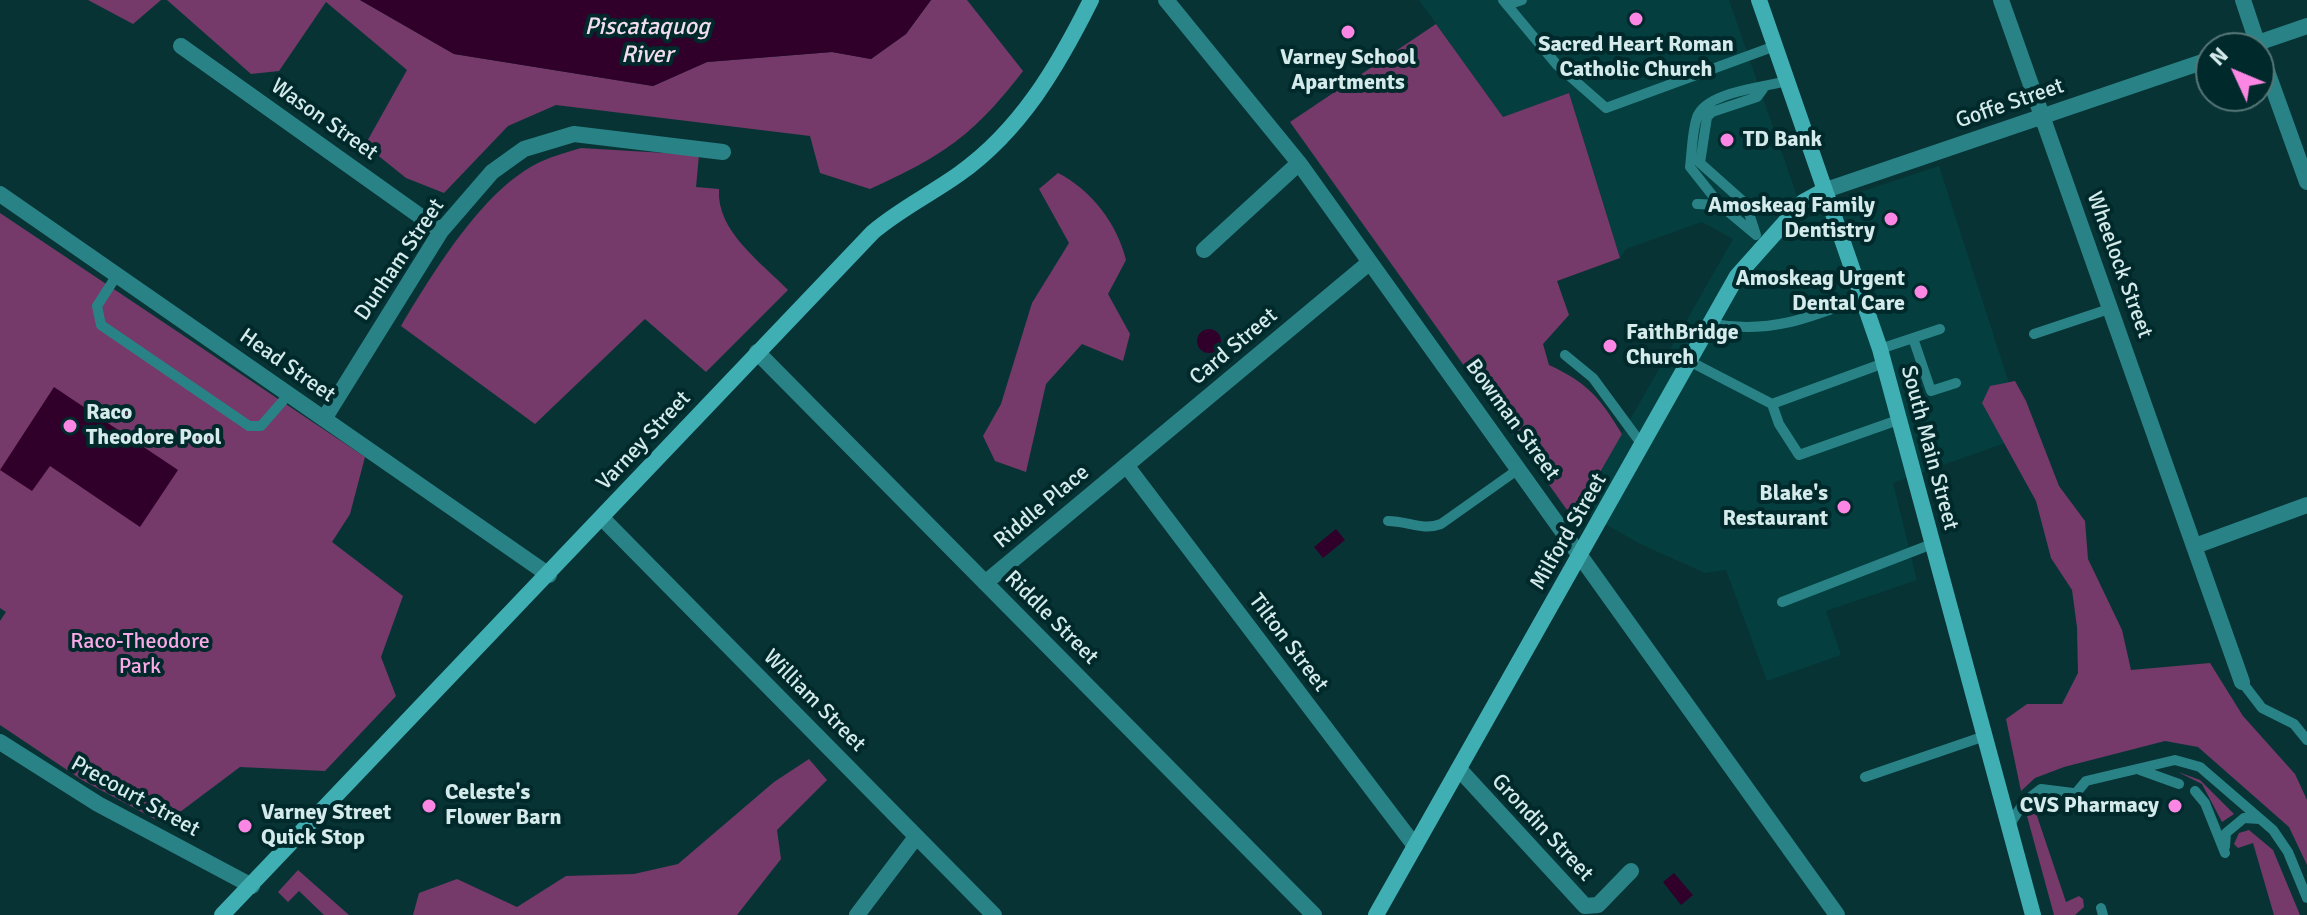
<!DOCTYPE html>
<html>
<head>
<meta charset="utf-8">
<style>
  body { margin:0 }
  #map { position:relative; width:2307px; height:915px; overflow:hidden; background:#083335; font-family:Signika,sans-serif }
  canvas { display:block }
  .north { position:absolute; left:2195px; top:32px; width:80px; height:80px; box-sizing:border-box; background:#00292b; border:2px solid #557677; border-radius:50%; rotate:314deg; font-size:22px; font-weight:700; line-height:32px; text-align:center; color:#d5eaea }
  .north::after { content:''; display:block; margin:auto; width:28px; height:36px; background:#fc86e3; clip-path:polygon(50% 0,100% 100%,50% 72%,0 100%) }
</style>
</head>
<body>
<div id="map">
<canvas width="2307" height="915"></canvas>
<div class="north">N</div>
</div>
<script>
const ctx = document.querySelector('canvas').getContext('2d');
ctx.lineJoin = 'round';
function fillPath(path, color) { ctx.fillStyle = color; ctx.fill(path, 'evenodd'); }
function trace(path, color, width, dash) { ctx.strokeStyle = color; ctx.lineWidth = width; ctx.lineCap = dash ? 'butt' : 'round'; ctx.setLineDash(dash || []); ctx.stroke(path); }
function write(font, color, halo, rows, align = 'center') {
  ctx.font = font + ' Signika,sans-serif'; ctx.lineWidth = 8; ctx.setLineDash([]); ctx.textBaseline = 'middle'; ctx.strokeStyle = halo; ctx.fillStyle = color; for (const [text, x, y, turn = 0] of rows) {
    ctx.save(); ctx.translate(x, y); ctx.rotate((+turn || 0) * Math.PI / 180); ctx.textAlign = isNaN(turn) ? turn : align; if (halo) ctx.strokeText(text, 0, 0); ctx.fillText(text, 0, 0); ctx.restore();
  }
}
const built = new Path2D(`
  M1419,0H1729L1805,219L1851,195L1939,166L2009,383L1990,386L1982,403L2005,443L1893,483L1917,580L1826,611L1841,655L1767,681L1726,570L1705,573L1640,544L1579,509L1733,239L1702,222L1626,249L1620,258L1569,93L1503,117Z`);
const green = new Path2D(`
  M88,0H161L133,24Z
  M167,0H360L454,54L653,86L707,62L832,52L871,59L906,34L931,0H967L1023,71C974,135 943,156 870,189L820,173L810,136L556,105L508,126L444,193L406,178L365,145L407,70L326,2L279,71L251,74Z
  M1436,24L1503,117L1569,93L1620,258L1557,281L1569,315L1543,344L1549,365C1588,383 1600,398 1622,434L1579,509L1567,510L1290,122Z
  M581,148L699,155L696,187L719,189C716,231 761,262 788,290L706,372L645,319L535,424L401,326C433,273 483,189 540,162C553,156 568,152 581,148Z
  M1058,173C1091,190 1117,223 1126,260L1108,294L1130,334L1123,361L1082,344L1046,384L1026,472L995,461L983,436L1001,404L1032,303L1069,243L1039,189Z
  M0,213L365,457L350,514L332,542L403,596L381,657L396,696L325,771L240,767L164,824L82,780L0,725V621L6,612L0,608Z
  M2015,381L2026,401L2059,486L2085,521L2088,559L2122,630L2131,670L2210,663L2243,716L2295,774L2307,800V865L2289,827L2198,747L2165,741L2064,767L2035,778L2021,791L2006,719L2027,704H2062L2078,673L2077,627L2072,590L2051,558L2036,501L1982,403L1990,386Z
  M809,759L827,780L777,830L781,859L737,915H413L419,893L457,879L517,907L566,876L634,874L678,864L774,782Z
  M2178,772L2200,780L2234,814L2222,822L2202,784Z
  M2051,799L2054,809L2037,816L2066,902L2079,896L2083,899L2084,907L2075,915H2054L2027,816L2044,800Z
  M2249,830L2273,850L2300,915H2274L2253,843L2238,848L2234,844L2239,833Z
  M298,870L349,915H324L299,891L288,902L278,892Z`);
const water = new Path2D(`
  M360,0H931L906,34L871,59L832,52L707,62L653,86L454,54Z
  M1197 341a12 12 0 1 1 24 0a12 12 0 1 1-24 0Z
  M54,387L178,470L140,527L50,466L32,491L0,470Z
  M1336,529L1345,540L1323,558L1314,547Z
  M1674,873L1693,895L1681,905L1663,882Z`);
const lane = new Path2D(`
  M1503,0L1557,65L1606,108L1775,46
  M1507,5L1522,0
  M1697,204L1720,205L1756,235
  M1720,205L1690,167C1692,151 1692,132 1697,117C1707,91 1764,88 1786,81
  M1756,235L1746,204L1700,163L1707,117L1712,112L1757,97L1763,89
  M117,275L97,306L101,325L249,426H261L289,394
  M1713,324C1769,334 1810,318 1861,298
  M2034,334L2112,308
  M1913,338L1931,391L1956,383
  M1880,349L1940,329
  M1565,355L1593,378L1643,446
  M1691,362L1772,404
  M1884,363L1772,404L1779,424L1799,455L1898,420
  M1388,521C1408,521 1422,531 1441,524L1520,468
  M1782,602L1932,544
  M2242,682L2262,708L2294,724L2307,740
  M2140,770L2179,784
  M1865,777L1985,736
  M2195,791L2205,803L2225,853
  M2067,804L2086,781L2175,760L2200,767L2273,830L2288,852L2307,898
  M2009,826L2024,802L2041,789L2073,793
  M2225,847L2226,833L2244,818L2260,819
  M2101,908L2103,915`);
const street = new Path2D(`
  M1166,0L1299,163L1837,915
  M2001,0L2242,682
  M2243,0L2259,48
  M181,46L441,231
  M2243,48L2307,26
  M2259,49L2307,182
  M1823,191L2211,59
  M0,194L549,575
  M1204,250L1299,163
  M757,352L1314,915
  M324,419L441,231L492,172L524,149L574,134L723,152
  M1126,465L1415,846
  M602,518L994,915
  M2195,546L2307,505
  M985,583L1370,262
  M0,742L98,804L252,886
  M1459,769L1585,906L1598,905L1631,871
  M857,915L916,837`);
const secondary = new Path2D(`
  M1759,0L1880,349L2033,915
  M222,915L873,232C900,209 931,194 959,174C1021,130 1058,66 1091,0
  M1376,915L1737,276L1803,202L1823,191`);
const markers = [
  [1636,19,8,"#fc86e3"],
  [1348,32,8,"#fc86e3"],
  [1727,140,8,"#fc86e3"],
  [1891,219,8,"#fc86e3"],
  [1921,292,8,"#fc86e3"],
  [1610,346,8,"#fc86e3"],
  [70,426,8,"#fc86e3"],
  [1844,507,8,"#fc86e3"],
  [429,806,8,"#fc86e3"],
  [2175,806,8,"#fc86e3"],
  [245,826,8,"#fc86e3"]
];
const poiNames = [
  ["Sacred Heart Roman",1636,45,"center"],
  ["Catholic Church",1636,70,"center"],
  ["Varney School",1348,58,"center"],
  ["Apartments",1348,83,"center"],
  ["TD Bank",1743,140],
  ["Amoskeag Family",1875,206,"right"],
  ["Dentistry",1875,231,"right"],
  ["Amoskeag Urgent",1905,279,"right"],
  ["Dental Care",1905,304,"right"],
  ["FaithBridge",1626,333],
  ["Church",1626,358],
  ["Raco",86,413],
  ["Theodore Pool",86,438],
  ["Blake's",1828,494,"right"],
  ["Restaurant",1828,519,"right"],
  ["Celeste's",445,793],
  ["Flower Barn",445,818],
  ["CVS Pharmacy",2159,806,"right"],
  ["Varney Street",261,813],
  ["Quick Stop",261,838]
];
const streetNames = [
  ["Goffe Street",2010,104,-19],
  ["Wason Street",324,120,35],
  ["Dunham Street",400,260,-56],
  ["Wheelock Street",2119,265,70],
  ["Card Street",1234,347,-40],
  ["Head Street",287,366,35],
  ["Bowman Street",1512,420,54],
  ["Varney Street",644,441,-47],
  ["South Main Street",1929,448,75],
  ["Riddle Place",1042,507,-40],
  ["Milford Street",1569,532,-60],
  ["Riddle Street",1051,618,45],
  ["Tilton Street",1288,643,53],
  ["William Street",814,701,45],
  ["Precourt Street",135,797,29],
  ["Grondin Street",1542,828,47]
];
const parkNames = [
  ["Raco-Theodore",140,642],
  ["Park",140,667]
];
const waterNames = [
  ["Piscataquog",647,28],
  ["River",647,56]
];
fillPath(built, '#043e3f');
fillPath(green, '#753a69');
fillPath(water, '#31002a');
trace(lane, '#298386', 10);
trace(street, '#298386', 16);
trace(secondary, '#3fafb4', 16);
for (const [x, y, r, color] of markers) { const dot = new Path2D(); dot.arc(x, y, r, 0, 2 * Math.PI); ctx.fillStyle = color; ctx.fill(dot); trace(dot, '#00292b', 3); }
write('bold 22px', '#d5eaea', '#00292b', poiNames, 'left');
write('22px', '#d5eaea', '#00292b', streetNames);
write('22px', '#faa9e7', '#00292b', parkNames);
write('italic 24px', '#f2ddec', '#00292b', waterNames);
</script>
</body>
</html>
